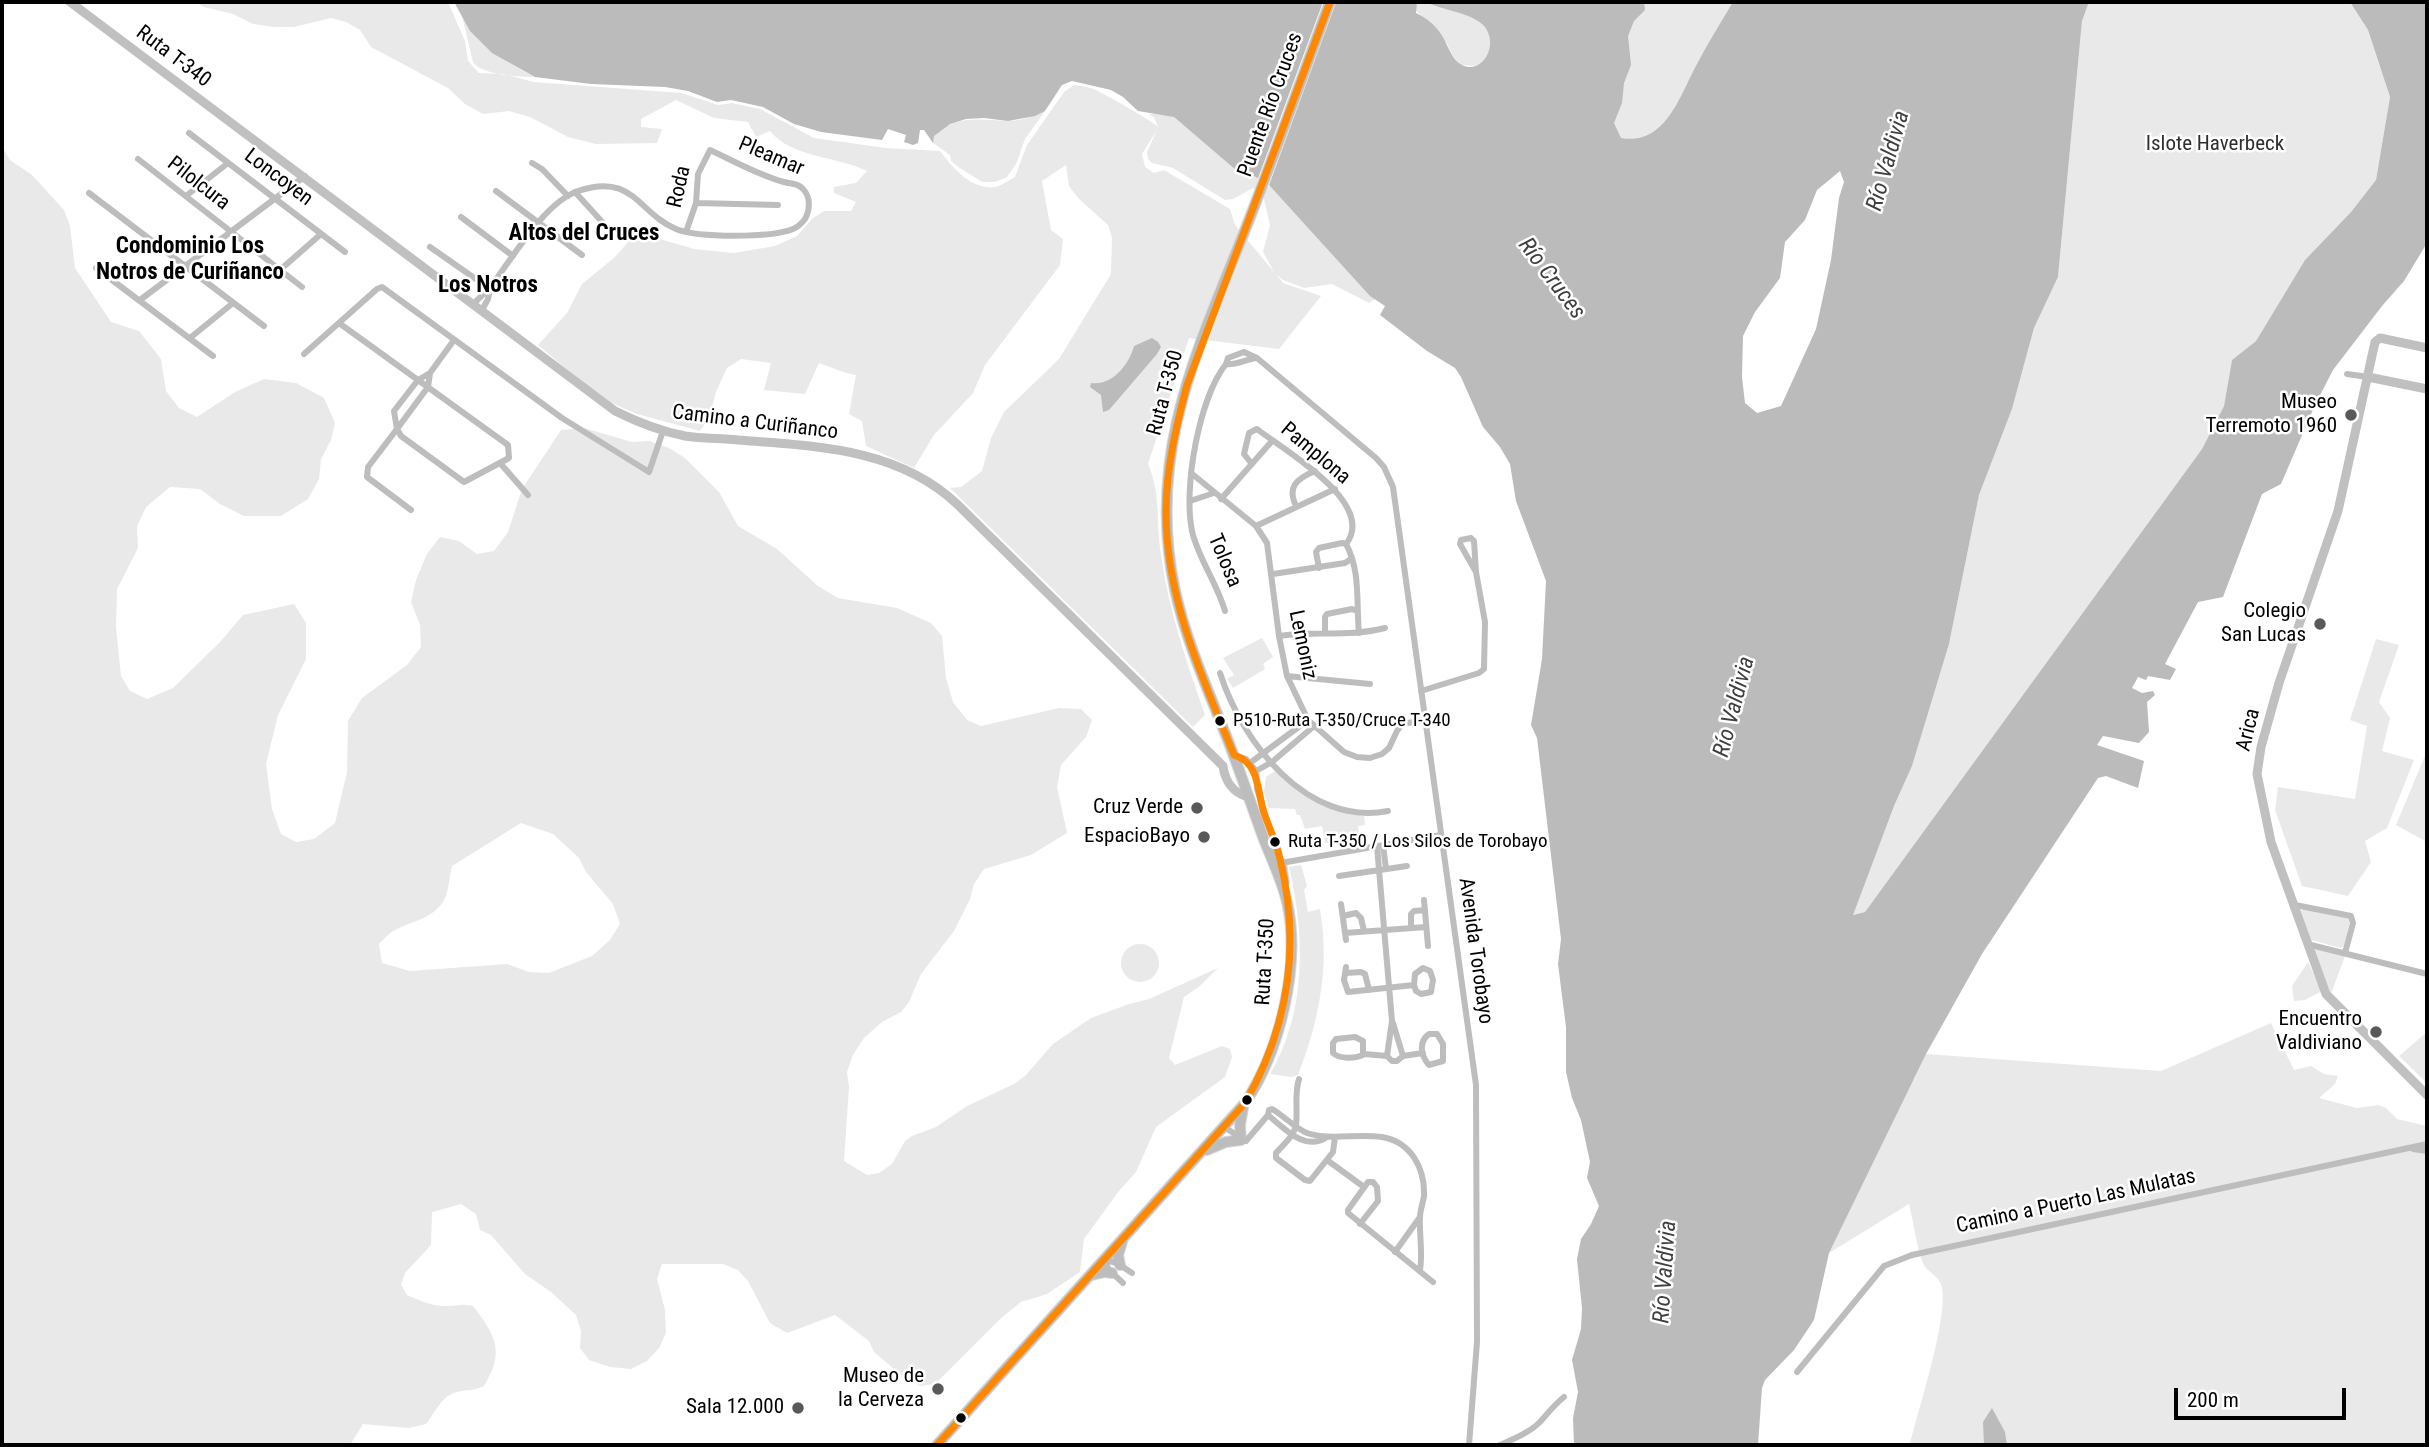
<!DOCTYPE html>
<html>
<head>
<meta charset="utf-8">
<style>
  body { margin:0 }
  #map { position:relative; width:2429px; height:1447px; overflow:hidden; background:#fff; font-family:"Roboto Condensed",sans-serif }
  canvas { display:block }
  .frame { position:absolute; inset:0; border:4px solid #000; pointer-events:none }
  .scale { position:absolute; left:2174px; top:1388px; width:172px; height:32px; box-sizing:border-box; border:4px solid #000; border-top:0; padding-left:9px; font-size:21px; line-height:24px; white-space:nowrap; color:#000; -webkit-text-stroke:5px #fff; paint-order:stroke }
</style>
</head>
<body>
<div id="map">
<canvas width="2429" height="1447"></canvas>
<div class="frame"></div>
<div class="scale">200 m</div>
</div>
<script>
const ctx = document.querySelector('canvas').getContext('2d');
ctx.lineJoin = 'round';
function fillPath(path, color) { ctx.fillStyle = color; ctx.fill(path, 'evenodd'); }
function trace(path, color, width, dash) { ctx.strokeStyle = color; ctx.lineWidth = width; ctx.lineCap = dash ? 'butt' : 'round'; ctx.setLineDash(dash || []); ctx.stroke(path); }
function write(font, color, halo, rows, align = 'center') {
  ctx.font = font + ' "Roboto Condensed",sans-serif'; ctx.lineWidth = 5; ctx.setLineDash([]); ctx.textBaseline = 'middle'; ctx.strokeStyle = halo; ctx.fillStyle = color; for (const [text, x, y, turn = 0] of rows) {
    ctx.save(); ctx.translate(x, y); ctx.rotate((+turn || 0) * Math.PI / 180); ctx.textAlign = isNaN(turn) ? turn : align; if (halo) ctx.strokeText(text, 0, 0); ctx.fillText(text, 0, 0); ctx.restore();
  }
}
const green = new Path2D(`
  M195,2H448L465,41L468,61L479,73L503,74L534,82L681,93L718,105L732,103L760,109L814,138L886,148L940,151C953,168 971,190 995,187C1001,186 1009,180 1015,177L1027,145L1064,92L1074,85C1081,86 1089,87 1096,90C1104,94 1155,122 1158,127L1154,117L1148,114H1164L1174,117L1237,171L1254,176L1269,185L1375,299L1369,303L1332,284L1304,288L1283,280L1277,275L1283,283L1321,296L1279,349L1189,338L1148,464C1161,492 1156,525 1161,554C1168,609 1187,663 1205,715L1193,727L950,488L961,487L982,471L991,438L1004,412L1059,359L1111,274L1112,238L1108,225L1079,199L1069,186L1066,165L1042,181L1051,230L1063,239L1060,265L985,365L973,393L934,435L914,468L866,446L862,421L849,414L856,375L846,373L819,363L805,394L764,390L771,363L741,359L727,368L716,392L709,418L700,431L637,414L602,399L538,345L567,313L582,284L615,257L629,241L653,237L694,249L734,253L775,246L797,236L812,219L824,211H851L856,202L834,193V187L856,183L867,171C836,156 792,158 770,131L756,137L748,122L714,118L676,100L641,119V127L662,129L657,143L596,144L568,137L530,117L509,111L483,114L465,104L448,88L371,47L360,30L346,22L331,18L294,27H274L253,24L233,14L204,7ZM1157,130L1147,152L1148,159L1152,163L1173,168L1225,200L1233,199L1253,188L1263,195L1270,225L1263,252L1274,272L1235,225L1230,209L1164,170L1154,173L1145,167L1142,154Z
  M1408,2H1737L1669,126L1653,141L1598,148L1477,66L1460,65L1453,56L1446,42Z
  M2089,2H2350L2368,30L2390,97L2376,180L2351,212L2305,260L2256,341L2232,360L2224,406L2202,449L1865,912L1852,915L1894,806L1912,766L1949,644L1979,495L2012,409L2034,328L2058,277L2082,21Z
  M462,16C478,43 508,64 535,77C520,77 481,75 473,62Z
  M1045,111L1025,139L1016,164L1007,177L995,182H982L960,168L951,161L950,155L933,143V136C954,114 981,120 1007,121C1020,121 1034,116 1045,111Z
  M2,147L10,160L32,175L64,210L70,226L75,268L111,322L139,331L161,359L166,391L179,408L197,417L235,392L264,379L296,383L313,392L324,398L335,423L331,440L321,459L319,479L308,499L281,516H244L220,504L200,489L170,487L146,507L137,526L138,548L117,589L116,627L121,676L130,691L147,699L173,688L220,642L243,615L294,604L306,623V659L278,715L266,764L272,809L281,834L296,842L314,839L335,823L347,772L348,721L362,698L407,665L421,647L420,625L411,602L416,580L427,554L440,537L459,541L477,554L494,551L508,532L522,489L561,430L584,428L632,442L649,441L669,448L685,458L719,492L738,526L777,549L818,586L838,598L897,608L931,623L942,636L946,678L953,702L967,720L981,726L1059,708L1081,709L1092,720L1086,737L1061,765L1057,787L1067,833L1031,855L984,869L974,884L970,899L954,931L921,974L909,1002L901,1012L882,1022L864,1038L853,1055L847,1072L849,1087L844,1161L867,1175L879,1173L892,1164L905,1141L912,1136L936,1127L967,1106L1014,1084L1025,1076L1053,1044L1091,1018L1129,1004L1149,999L1218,968L1200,986L1184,997L1169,1058L1175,1065L1222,1046L1230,1049L1232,1057L1225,1077L1156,1127L1136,1172L1119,1191L1084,1239L1080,1272L1047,1294L1021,1302L1001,1318L935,1384L920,1386L901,1375L874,1352L869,1341L835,1315L787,1333L770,1323L748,1281L738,1270L723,1264H662L657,1279L665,1310L666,1333L659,1348L647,1361L631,1369L610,1367L589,1360L580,1348L581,1331L576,1315L551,1292L525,1274L491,1235L480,1230L476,1214L461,1204L432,1212L431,1245L405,1273L401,1285L407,1295C419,1300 431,1306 445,1306C456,1306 462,1303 473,1306C496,1336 505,1352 484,1386C471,1392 467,1389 457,1392C442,1395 434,1414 426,1424L409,1428L363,1424L350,1445H2ZM521,823L553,834L579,858L586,872L613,904L620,924L610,940L592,956L549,973L529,972L507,964L410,971L382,963L379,944C384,939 389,933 395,930C412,921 436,918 445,898C448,893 450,874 452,866Z
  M1262,638L1273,657L1263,664L1265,669L1233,688L1227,679L1234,675L1223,658Z
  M2376,639L2399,645L2379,702L2390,718L2382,751L2414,760L2387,828L2365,841L2371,862L2348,896L2302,886L2275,810L2278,787L2355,799L2367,726L2350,720Z
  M2427,751V864L2425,841L2396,825Z
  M1275,771C1305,796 1324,812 1364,816L1365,825L1358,826L1360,839L1325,843L1322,826L1305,829L1300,815H1297L1295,809L1268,808L1264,791L1266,777Z
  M1301,865L1307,886L1304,890L1308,912L1320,909C1330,967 1319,1021 1298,1075L1291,1077L1270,1074C1307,1012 1305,934 1289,867Z
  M2304,909L2348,917L2350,921L2344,946L2341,948L2311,940L2301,911Z
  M1121 963a19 19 0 1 1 38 0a19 19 0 1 1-38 0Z
  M2317,948L2345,956L2331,994L2314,952Z
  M2308,962L2322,991L2305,1000L2294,1001L2292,986Z
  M2271,1023L2294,1070L2311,1066L2324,1074L2338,1076L2335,1084L2319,1098L2357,1108L2378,1105L2386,1108L2397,1119L2427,1126V1445H1910C1916,1415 1953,1307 1940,1282C1937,1276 1929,1272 1925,1267C1918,1255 1913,1219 1909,1204L1829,1253L1826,1213L1914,1079L1926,1054L2161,1071Z
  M2427,1032V1083L2399,1056Z`);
const water = new Path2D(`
  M454,2H1417L1416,13C1424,17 1432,22 1438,30C1447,40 1450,59 1462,65C1482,75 1499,46 1485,27C1474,13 1441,10 1426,2H1644L1645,10L1634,21L1628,36L1631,65L1624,83L1622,103L1614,123L1621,138C1666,146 1680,95 1697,64C1708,43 1721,22 1733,2H2089L2082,21L2058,277L2034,328L2012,409L1979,495L1949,644L1912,766L1894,806L1853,915L1865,912L2202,449L2224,406L2232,360L2256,341L2305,260L2351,212L2376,180L2390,97L2368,30L2350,2H2427V243L2404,281L2382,306L2333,370L2315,405L2281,484L2262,494L2223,597L2198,602L2165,664L2176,669L2170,680L2148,676L2146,680L2138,677L2132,688L2142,693L2153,691L2155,695L2147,702L2149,732L2139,743L2103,736L2097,745L2144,761L2138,788L2106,776L2098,778L1982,954L1926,1054L1829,1253L1814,1320L1794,1350L1765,1380L1762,1388L1758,1445H1574L1573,1418L1578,1392L1572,1360L1581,1329L1582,1308L1577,1259L1581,1239L1591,1224L1599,1206L1587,1178L1590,1162L1581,1120L1572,1098L1566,1072V1027L1558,964L1561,939L1537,738L1531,725L1542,659L1546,581L1516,501L1510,464L1500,447L1483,427L1461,377L1455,368L1427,351L1380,315L1385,306L1370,296L1269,185L1254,176L1237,171L1174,117L1138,111L1123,97L1111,90L1072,81L1062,85L1045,111L1035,116L1008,121L984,118L966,119L950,124L934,136L933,143L924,130H920L918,143L913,145L904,142L906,135L888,129L882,140L821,132L794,124L763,107L731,100L717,102L688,91L665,87L591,84L535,77L492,53L470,31ZM1840,171L1844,182L1839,198L1831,260L1816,329L1781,406L1757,413L1745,403L1742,377L1743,336L1755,312L1780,278L1785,242L1805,220L1817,190Z
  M1152,338L1158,342L1161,347L1157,354L1109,410L1103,412L1101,395L1090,387L1091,383C1112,386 1129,365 1134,346Z
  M1992,1408L2005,1432L2007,1445H1984L1983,1422Z`);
const pier = new Path2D(`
  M1323,2H1336L1268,188L1257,181Z`);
const street = new Path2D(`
  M189,133L345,252
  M138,159L302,287
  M532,163L542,169L568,196
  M496,191L582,255
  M575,192L614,235
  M89,193L264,326
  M186,196L228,163
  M696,203L778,205
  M461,217L513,256
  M430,247L490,289
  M96,268L213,356
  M280,270L321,234
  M140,300L305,176
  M474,304C479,297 487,292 492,285C513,257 545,202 578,191C633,172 638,213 676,229C698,238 771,238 793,229C798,227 802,223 805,219C810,210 811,197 803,189C798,183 791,184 784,182C758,175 734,161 710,150L698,174L696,203L686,232
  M482,310L488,299L490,289
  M339,323L508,445L509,458L464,482L401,436L397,429L368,467L367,477L411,510
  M190,338L233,303
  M1244,352L1257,358C1247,359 1234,366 1226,364L1228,358Z
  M304,354L377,289L382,287L562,418L649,472L663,431
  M1257,358L1376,458L1384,467L1393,487L1476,1085L1477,1342L1469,1445
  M430,373L428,387L397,429L394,411L418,380L430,373L454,340
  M2347,374L2368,377
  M500,463L528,495
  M1251,463L1244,454L1249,433L1257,429C1282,449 1378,503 1346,544
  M1191,473L1256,526L1267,543L1279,636L1287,676L1308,720L1344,752L1357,757L1370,758L1382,754L1389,748L1397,731L1402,724L1425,720
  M1221,499L1272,441
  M1190,501L1214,493
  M1296,506C1287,487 1296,479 1315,471
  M1256,526L1335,489
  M1346,544C1361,571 1356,604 1359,633
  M1319,568L1316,552L1319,548L1342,543L1346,544
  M1273,574L1345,563L1351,559
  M1225,611C1217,583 1198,558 1192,531C1183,488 1199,398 1226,364
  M1325,633V617L1327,614L1352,609L1357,611
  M1279,636C1314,631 1351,637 1385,628
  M1220,673C1242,742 1307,827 1388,811
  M1287,676L1370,684
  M1421,691L1479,673L1484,669L1485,622L1476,572L1474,541L1471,538L1461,540L1460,544L1476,572
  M1234,755L1246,759L1256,771L1257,789L1281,863L1441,835
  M1250,763L1308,720
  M1256,771L1272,762L1314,726
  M1383,845L1386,869
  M1377,846L1392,1021L1387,1056L1392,1061H1397L1403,1056L1423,1053
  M1339,876L1407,866
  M1424,900L1428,946
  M1341,904L1346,940
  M2295,905L2351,916L2353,923L2345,953
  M1343,916L1356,913L1361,918L1364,931
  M1411,928V914L1414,911L1425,910
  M1345,933L1426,927
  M2307,944L2427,974
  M1346,967L1344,980L1348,992L1414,985
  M1423,968L1430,971L1433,980L1431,992L1421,994L1416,991L1414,985L1415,974Z
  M1346,973L1361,972L1365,974L1369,990
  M1393,1023L1403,1056
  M1429,1034H1437L1443,1044V1061L1429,1065C1421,1056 1418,1042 1429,1034Z
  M1355,1037L1363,1041V1055C1354,1059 1339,1059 1333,1053V1043L1336,1039Z
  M1364,1054L1387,1056
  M1299,1079C1294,1095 1298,1109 1296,1125C1294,1136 1283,1145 1276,1153V1158L1305,1180L1310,1181L1333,1152L1335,1137
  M1268,1115C1285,1129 1305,1152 1327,1137
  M1224,1127L1246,1141L1268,1115L1269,1110L1272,1109C1284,1116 1295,1128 1307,1133C1331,1141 1357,1133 1382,1137C1411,1142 1425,1168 1424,1196C1423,1203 1420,1210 1420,1217C1419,1235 1423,1252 1420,1270
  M2413,1149L2427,1151
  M1327,1160L1364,1187
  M1360,1224L1378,1201L1377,1187L1373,1182H1368L1348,1210V1213L1433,1282
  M1395,1252L1420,1217
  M1104,1260L1117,1263L1132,1273
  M1104,1260L1109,1270L1123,1283
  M1797,1372L1884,1266L1912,1255L2427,1144
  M1500,1445C1513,1439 1529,1433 1540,1422C1548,1413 1554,1405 1564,1397`);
const secondary = new Path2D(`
  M70,2L615,411C637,422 660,431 685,436C703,439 720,438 738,440C815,446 899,448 958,505L1223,766C1225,781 1233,793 1248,797
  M2427,348L2380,338L2375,342L2338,511L2279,683L2261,747L2257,774L2271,842L2326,994L2427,1095
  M2368,377L2427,389`);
const primary = new Path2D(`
  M1281,863L1284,882
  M1207,1150L1226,1142L1241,1140L1240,1125L1243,1108
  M1120,1265L1118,1255L1122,1242
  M1092,1275L1105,1272L1112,1273
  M937,1445L1245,1103C1280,1051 1301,965 1287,902C1282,880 1271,858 1263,837C1251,804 1240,771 1227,738C1208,690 1186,641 1175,590C1145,451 1200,345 1249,220C1277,148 1303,75 1330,2`);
const bus1 = new Path2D(`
  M937,1445L1245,1103C1289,1026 1301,945 1280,859C1277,843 1269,828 1264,813C1257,791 1260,763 1234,755C1202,677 1166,599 1166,512C1166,469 1176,427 1187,385L1330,2`);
const markers = [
  [2351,415,7,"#595959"],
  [2320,624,7,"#595959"],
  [1220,721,6,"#000"],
  [1197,808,7,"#595959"],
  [1204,837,7,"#595959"],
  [1275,842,6,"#000"],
  [2376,1032,7,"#595959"],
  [1247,1100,6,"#000"],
  [938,1389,7,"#595959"],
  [798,1408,7,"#595959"],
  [961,1418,6,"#000"]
];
const busNames = [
  ["P510-Ruta T-350/Cruce T-340",1233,721],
  ["Ruta T-350 / Los Silos de Torobayo",1288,842]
];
const streetNames = [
  ["Ruta T-340",173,57,37],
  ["Puente Río Cruces",1271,105,-70],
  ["Pleamar",771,157,23],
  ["Loncoyen",278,178,37],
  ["Pilolcura",198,184,38],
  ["Roda",680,187,-77],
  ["Ruta T-350",1166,393,-75],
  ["Camino a Curiñanco",755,423,7],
  ["Pamplona",1315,454,40],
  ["Tolosa",1224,561,67],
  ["Lemoniz",1302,645,78],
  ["Arica",2249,730,-76],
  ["Avenida Torobayo",1475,951,82],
  ["Ruta T-350",1266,962,-87],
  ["Camino a Puerto Las Mulatas",2076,1202,-12]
];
const parkNames = [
  ["Islote Haverbeck",2215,145]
];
const poiNames = [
  ["Museo",2337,403],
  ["Terremoto 1960",2337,427],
  ["Colegio",2306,612],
  ["San Lucas",2306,636],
  ["Cruz Verde",1183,808],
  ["EspacioBayo",1190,837],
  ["Encuentro",2362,1020],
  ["Valdiviano",2362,1044],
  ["Museo de",924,1377],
  ["la Cerveza",924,1401],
  ["Sala 12.000",784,1408]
];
const waterNames = [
  ["Río Valdivia",1889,161,-74],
  ["Río Cruces",1551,279,53],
  ["Río Valdivia",1735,707,-75],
  ["Río Valdivia",1666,1272,-86]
];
const neighbourhoodNames = [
  ["Altos del Cruces",584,234],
  ["Condominio Los",190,247],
  ["Notros de Curiñanco",190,273],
  ["Los Notros",488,286]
];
fillPath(green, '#e9e9e9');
fillPath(water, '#bbb');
fillPath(pier, '#fff');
trace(primary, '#dbdbdb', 12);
trace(street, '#bdbdbd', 6);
trace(secondary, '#c0c0c0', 9);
trace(primary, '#bdbdbd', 10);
trace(bus1, '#f80', 7);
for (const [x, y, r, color] of markers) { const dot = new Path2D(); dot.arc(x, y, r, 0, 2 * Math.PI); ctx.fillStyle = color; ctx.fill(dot); trace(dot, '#fff', 2.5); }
write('19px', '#000', '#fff', busNames, 'left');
write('21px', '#000', '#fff', streetNames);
write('21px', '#2e2e2e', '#fff', parkNames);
write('21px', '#000', '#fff', poiNames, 'right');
write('italic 23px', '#3f3f3f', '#fff', waterNames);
write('bold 23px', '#000', '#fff', neighbourhoodNames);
</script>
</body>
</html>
